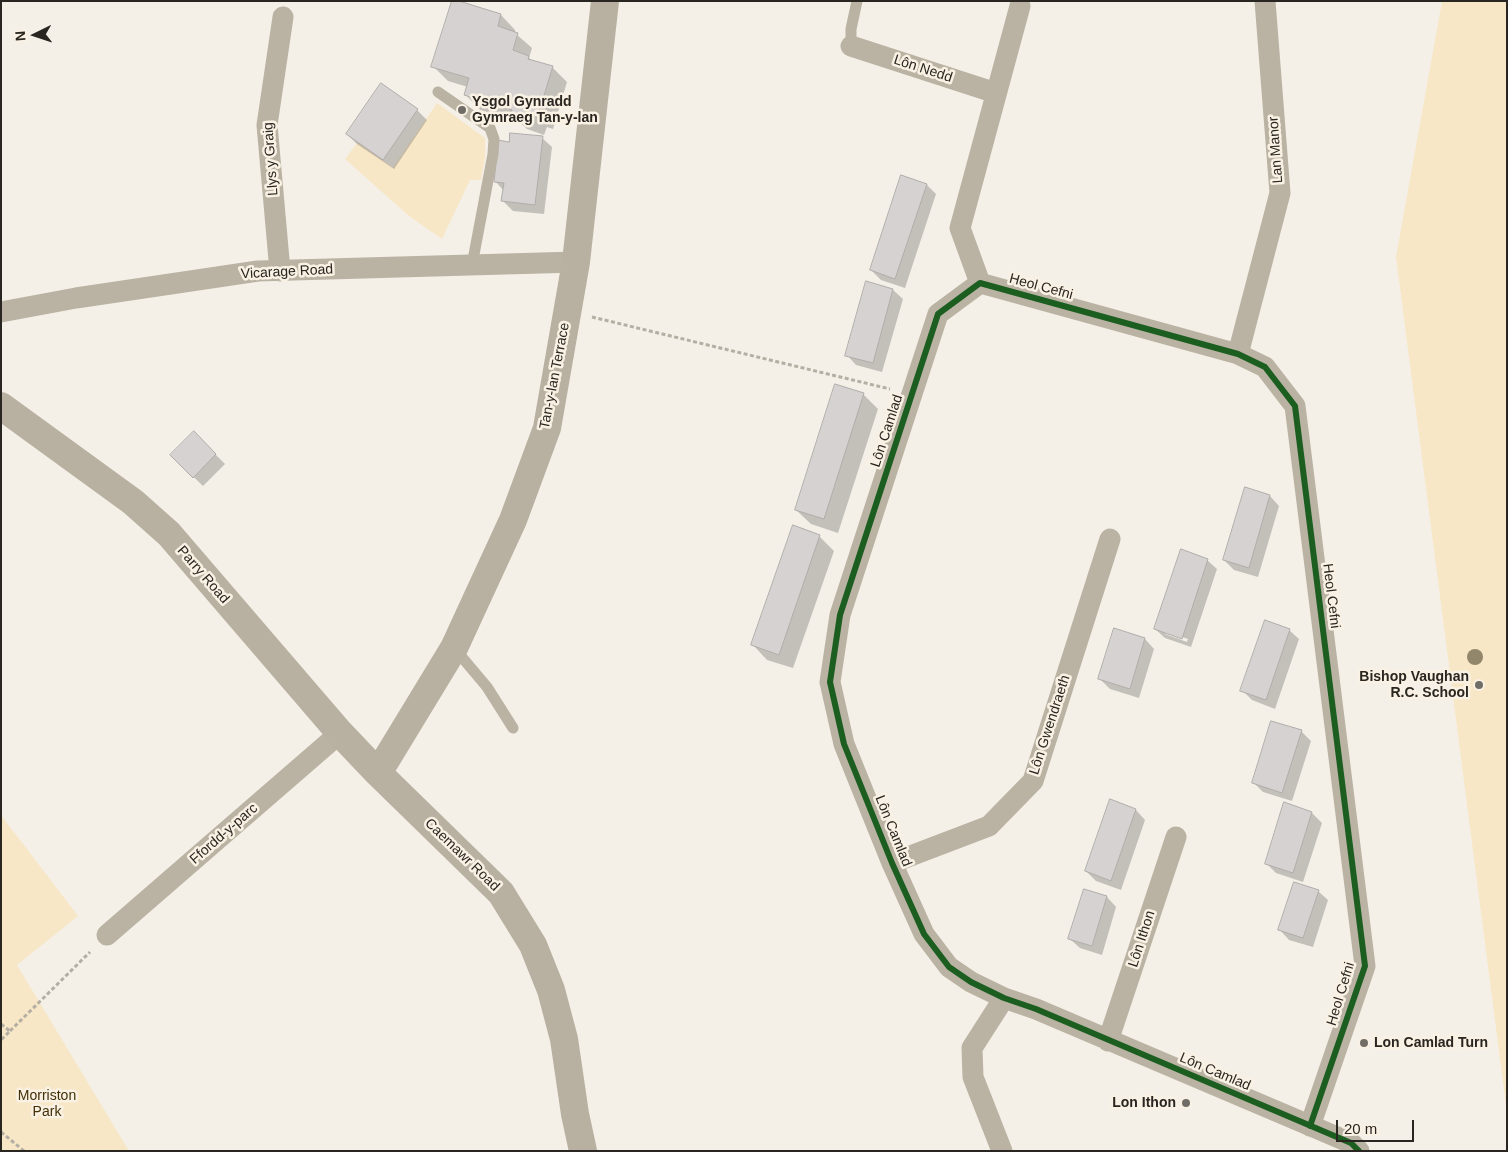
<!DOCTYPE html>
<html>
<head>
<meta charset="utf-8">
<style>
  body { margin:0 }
  #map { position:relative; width:1508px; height:1152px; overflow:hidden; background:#f4f0e8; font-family:Arial,sans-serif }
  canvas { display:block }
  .frame { position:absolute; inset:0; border:2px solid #292621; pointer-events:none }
  .north { position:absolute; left:10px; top:10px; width:50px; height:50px; -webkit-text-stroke:4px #f9f1e3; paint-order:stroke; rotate:266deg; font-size:14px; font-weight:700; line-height:20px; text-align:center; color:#292621 }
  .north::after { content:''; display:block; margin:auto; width:18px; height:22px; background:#292621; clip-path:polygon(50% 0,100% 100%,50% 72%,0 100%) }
  .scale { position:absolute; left:1336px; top:1120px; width:78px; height:22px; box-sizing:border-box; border:2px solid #292621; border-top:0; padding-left:6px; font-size:15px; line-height:18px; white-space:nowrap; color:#292621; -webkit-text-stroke:4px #f9f1e3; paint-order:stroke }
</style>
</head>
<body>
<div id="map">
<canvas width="1508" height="1152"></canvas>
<div class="frame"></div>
<div class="north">N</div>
<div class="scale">20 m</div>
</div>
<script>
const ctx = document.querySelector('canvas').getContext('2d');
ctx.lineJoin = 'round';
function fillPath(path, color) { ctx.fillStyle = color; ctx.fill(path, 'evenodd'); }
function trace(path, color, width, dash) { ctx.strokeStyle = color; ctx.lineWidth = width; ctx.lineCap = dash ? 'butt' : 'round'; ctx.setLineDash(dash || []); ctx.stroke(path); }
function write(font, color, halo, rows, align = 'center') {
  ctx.font = font + ' Arial,sans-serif'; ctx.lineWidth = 5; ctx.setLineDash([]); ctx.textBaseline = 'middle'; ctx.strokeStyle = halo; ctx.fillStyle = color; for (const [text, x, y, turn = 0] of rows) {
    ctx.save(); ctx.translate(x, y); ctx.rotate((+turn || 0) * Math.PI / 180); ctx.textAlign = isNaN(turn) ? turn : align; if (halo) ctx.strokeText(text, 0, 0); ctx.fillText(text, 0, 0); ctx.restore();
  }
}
const green = new Path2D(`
  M1442,1H1507V1113L1396,257Z
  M437,103L485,138V157L481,180H470L442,239L409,216L345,159L358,142L393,168Z
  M1,815L78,916L17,965L129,1151H1Z`);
const shadow = new Path2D(`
  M455,1L501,15L515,30V33L532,48L529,58L533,61L552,67L567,82L553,129L547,127L544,135L527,129L519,122L480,110L466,95L468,87L448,81L433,66Z
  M417,110L427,120L394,169L357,144L347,134Z
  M542,138L552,147L544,214L513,211L503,201L504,191L495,181L510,143Z
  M927,185L936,194L905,288L881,280L871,270Z
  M893,290L903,299L882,372L856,365L847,355Z
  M863,394L878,409L838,533L811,524L796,510Z
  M194,433L225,464L203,486L171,455Z
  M1246,489L1270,496L1279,506L1258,577L1234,570L1224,560Z
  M819,536L834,551L793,668L767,660L753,645Z
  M1207,560L1217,569L1191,647L1165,638L1155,629ZM1165,631L1188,639L1187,642L1165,634Z
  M1289,630L1299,639L1275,709L1252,700L1242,690Z
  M1145,639L1154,649L1139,698L1110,689L1100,679Z
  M1301,731L1311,741L1292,801L1263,792L1253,782Z
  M1284,804L1312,813L1322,823L1303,882L1276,873L1266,863Z
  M1136,810L1145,820L1121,890L1096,881L1086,871Z
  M1084,890L1107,897L1116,907L1102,955L1080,948L1070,939Z
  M1318,891L1328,900L1313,947L1289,940L1280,930Z`);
const building = new Path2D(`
  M452,1H459L501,14L498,26L518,33L513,50L529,56L528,59L553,66L538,115L532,113L530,121L511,115L512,110L464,95L469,78L431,67Z
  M381,83L418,109L383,160L346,134Z
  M510,133L543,136L535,205L501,201L504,183L494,182L498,140L509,142Z
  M901,175L927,184L895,279L870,270Z
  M866,281L893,289L873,363L845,356Z
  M835,384L864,393L824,519L795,510Z
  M194,431L216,454L193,478L170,455Z
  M1245,487L1270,495L1249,568L1223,560Z
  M793,525L820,535L779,655L751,645Z
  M1181,549L1208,559L1182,639L1154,629Z
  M1265,620L1290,629L1266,700L1240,691Z
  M1114,628L1145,638L1130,689L1098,679Z
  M1271,721L1302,730L1282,793L1252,783Z
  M1110,799L1136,809L1111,881L1085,871Z
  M1284,802L1312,812L1293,873L1265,864Z
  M1294,882L1319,890L1303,938L1278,930Z
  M1084,889L1107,896L1092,946L1068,939Z`);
const path = new Path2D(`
  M592,317L890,389
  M1,1024L10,1031L1,1040
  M10,1031L90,952
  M1,1132L24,1151`);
const lane = new Path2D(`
  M851,46V29L857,1
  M438,92L490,128L494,139L493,154L472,265
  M455,649L487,687L513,728`);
const street = new Path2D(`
  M851,46L996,93
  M280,271L267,125L283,17
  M980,283L938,314L840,615L830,682L844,744L892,863L924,934L949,967L971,982L1004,998L1036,1009L1351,1143L1359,1151
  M980,283L1238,354L1265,367L1295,406L1365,966L1310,1126
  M980,283L960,228L1020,6
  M1,312L76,298L258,271L576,262
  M1238,354L1280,193L1265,1
  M892,863L989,826L1033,781L1110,539
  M107,935L340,733
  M1108,1041L1176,837
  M1002,1151L973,1077L972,1048L1004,998`);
const secondary = new Path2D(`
  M1,406L133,502L169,534L340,733L378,773L501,893L533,945L551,990L564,1039L575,1114L583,1151
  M378,773L454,648L513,520L547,428L576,262L605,1`);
const cycleway = new Path2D(`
  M1310,1126L1365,966L1295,406L1265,367L1238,354L980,283L938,314L840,615L830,682L844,744L892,863L924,934L949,967L971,982L1004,998L1036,1009L1351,1143L1359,1151`);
const trees = [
  [1475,657]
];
const markers = [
  [462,110,5,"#706d67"],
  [1479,685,5,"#706d67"],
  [1364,1043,5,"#706d67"],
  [1186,1103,5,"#706d67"]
];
const streetNames = [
  ["Lôn Nedd",923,69,18],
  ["Lan Manor",1276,150,-94],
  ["Llys y Graig",271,159,-94],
  ["Vicarage Road",287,272,-3],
  ["Heol Cefni",1041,287,15],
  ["Tan-y-lan Terrace",555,376,-79],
  ["Lôn Camlad",887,431,-72],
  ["Parry Road",203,575,49],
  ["Heol Cefni",1331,596,83],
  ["Lôn Gwendraeth",1050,725,-72],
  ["Lôn Camlad",893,831,68],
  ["Ffordd-y-parc",224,834,-41],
  ["Caemawr Road",462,855,44],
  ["Lôn Ithon",1142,939,-72],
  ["Heol Cefni",1341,994,-73],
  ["Lôn Camlad",1215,1072,23]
];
const poiNames = [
  ["Ysgol Gynradd",472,102],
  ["Gymraeg Tan-y-lan",472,118],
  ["Bishop Vaughan",1469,677,"right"],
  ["R.C. School",1469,693,"right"],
  ["Lon Camlad Turn",1374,1043],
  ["Lon Ithon",1176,1103,"right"]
];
const parkNames = [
  ["Morriston",47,1096],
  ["Park",47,1112]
];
fillPath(green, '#f8e7c6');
fillPath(shadow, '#0003');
fillPath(building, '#d5d2d1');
trace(building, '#afacaa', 1);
trace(path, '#b5afa3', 3, [4, 2.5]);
trace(lane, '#bab3a3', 11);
trace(street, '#bab3a3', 21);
trace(secondary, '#b8b1a1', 28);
trace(cycleway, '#1b5e20', 6);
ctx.fillStyle = '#92866b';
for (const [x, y] of trees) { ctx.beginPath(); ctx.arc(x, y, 8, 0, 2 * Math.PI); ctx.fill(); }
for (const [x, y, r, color] of markers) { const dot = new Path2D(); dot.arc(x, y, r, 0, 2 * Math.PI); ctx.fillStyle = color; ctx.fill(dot); trace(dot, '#f9f1e3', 2); }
write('14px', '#292621', '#f9f1e3', streetNames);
write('bold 14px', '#292621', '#f9f1e3', poiNames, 'left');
write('14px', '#422f05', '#f9f1e3', parkNames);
</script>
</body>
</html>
